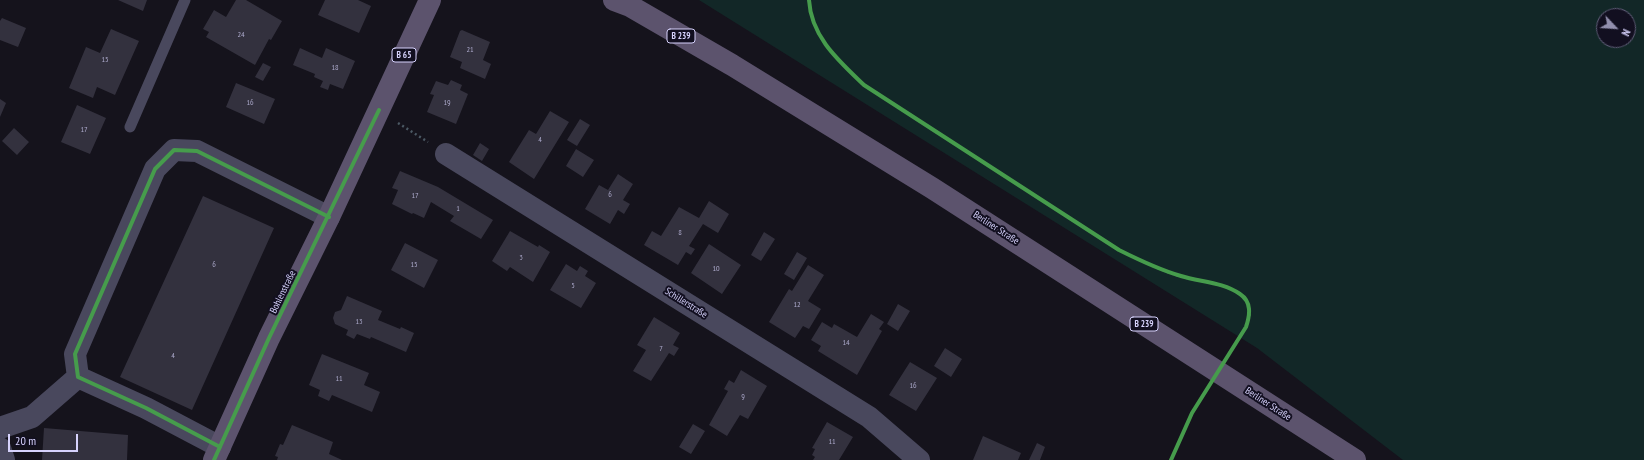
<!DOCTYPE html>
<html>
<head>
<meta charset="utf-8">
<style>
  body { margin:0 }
  #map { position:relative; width:1644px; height:460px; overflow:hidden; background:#15131c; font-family:"PT Sans Narrow",sans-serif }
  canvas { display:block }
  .north { position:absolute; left:1596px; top:8px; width:40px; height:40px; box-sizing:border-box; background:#120f20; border:1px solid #605d78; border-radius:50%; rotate:115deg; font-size:11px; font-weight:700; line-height:16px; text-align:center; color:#d6d2fc }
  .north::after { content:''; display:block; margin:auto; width:14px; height:18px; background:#928fae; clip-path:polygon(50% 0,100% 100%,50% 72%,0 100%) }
  .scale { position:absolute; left:8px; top:434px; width:70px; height:18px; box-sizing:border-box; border:2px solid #d6d2fc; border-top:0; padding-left:5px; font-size:12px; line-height:14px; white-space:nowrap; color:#d6d2fc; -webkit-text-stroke:3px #120f20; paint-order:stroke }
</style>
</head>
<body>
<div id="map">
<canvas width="1644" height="460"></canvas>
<div class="north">N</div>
<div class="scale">20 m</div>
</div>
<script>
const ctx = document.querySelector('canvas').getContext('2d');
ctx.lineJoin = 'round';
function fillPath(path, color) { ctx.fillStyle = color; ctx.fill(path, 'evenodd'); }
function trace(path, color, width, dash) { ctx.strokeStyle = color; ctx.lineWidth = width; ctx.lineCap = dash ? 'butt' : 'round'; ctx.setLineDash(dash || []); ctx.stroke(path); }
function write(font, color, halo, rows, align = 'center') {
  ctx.font = font + ' "PT Sans Narrow",sans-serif'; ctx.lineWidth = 4; ctx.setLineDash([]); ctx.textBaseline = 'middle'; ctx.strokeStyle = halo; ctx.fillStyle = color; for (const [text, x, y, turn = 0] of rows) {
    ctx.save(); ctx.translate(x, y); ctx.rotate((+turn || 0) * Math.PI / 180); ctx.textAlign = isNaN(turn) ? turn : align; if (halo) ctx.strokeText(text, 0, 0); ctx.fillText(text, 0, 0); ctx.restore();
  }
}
const green = new Path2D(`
  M699,0H1644V460H1403L1257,348ZM1604,16H1628V40H1604Z`);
const building = new Path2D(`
  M118,0H147L143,11Z
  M236,0H246L282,21L271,40L269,39L255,65L206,37L209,32L203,29L214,10L226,17Z
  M325,0H358L371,6L359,33L318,15Z
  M2,18L26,28L18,47L0,40V21Z
  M111,29L139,41L115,95L97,87L93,98L69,88L86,47L100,53Z
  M462,30L490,42L483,60L491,64L485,79L460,68L462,62L450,57L460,31Z
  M300,48L322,58L326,48L355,61L343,89L330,84L328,90L320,87L323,81L314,77L315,74L293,65Z
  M263,63L271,67L263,81L255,77Z
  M451,80L462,85L460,90L468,94L456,124L427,112L434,95L430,94L436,81L448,85Z
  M236,83L275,99L264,124L226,107Z
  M0,99L6,103L0,117Z
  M77,105L106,118L90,154L61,142Z
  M550,111L569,122L534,179L509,162L529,130L536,134Z
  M580,119L590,125L577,146L567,140Z
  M14,128L29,142L17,155L2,141Z
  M480,143L489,149L482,161L473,155Z
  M576,149L594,160L583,177L566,166Z
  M400,171L438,187L493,220L481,239L450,221L454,216L431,202L424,218L413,213L412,214L392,204L398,190L392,188Z
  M618,174L633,184L623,200L630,204L624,214L618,210L610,224L585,209L599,185L608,190Z
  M203,196L274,228L192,410L120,377Z
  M709,201L729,214L718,233L703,224L689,246L695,249L691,255L686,252L678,265L644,245L652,231L661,236L679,207L699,218Z
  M510,231L538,247L539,245L550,252L533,282L510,267L507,271L492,261Z
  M764,232L775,239L761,261L751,255Z
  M405,243L438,260L424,288L391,270Z
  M709,244L741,265L722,294L691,273Z
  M797,252L807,258L794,280L784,274Z
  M566,264L577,271L580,266L588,271L585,276L596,283L581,308L550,290Z
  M808,265L824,275L808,301L821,309L809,329L803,326L795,338L769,322L789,289L792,291Z
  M347,296L382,311L378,320L400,329L401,327L414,333L406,352L371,337L370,339L357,334L354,339L346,335L348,330L335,324L333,318L335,312L341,310Z
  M898,304L910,311L898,331L887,324Z
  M871,314L884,322L879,329L882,331L857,375L818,351L821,346L811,340L822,322L832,328L834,324L857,337Z
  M654,317L680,333L673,345L679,348L674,356L669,353L651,381L633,371L646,350L637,345Z
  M945,348L962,359L951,377L934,366Z
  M322,354L369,373L364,385L380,392L372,412L332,395L329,401L318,396L320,390L309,385Z
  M910,362L937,378L916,411L889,395Z
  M741,370L767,386L748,419L740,415L727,436L709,425L728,391L724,389L729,380L734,383Z
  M827,422L853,437L839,460H813L815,457L812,455L815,449L812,448Z
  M693,424L705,431L691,454L679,447Z
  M292,425L333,442L329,454L342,460H277L278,457L275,456L280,444L283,445Z
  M44,428L128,435L127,460H42Z
  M983,436L1021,453L1018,460H973Z
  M1037,443L1045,447L1040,460H1029Z`);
const path = new Path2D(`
  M809,0C811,37 839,61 864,85L1119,250C1139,260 1158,269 1179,276C1199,282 1238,283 1248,304C1254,318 1242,333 1235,344
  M398,123L428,142
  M1171,460L1192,413`);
const lane = new Path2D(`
  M130,127L185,0`);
const street = new Path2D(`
  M446,154L869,417L919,460
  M0,428L32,417L78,377
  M220,447L146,408L78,377L75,354L155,169L174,150L197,151L329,217
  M0,448L4,460`);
const primary = new Path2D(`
  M614,0L630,6L732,65L932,188L1355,460
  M214,460L269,338L329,217L430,0`);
const cycleway = new Path2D(`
  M809,0C811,37 839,61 864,85L1119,250C1139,260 1160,270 1181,276C1200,282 1223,282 1240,294C1252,302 1250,315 1246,327L1192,413L1171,460
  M220,447L146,408L78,377L75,354L155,169L174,150L197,151L329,217
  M214,460L269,338L379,110`);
const numberNames = [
  ["24",241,35],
  ["21",470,50],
  ["15",105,60],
  ["18",335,68],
  ["16",250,103],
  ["19",447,103],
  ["17",84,130],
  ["4",540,140],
  ["6",610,195],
  ["17",415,196],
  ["1",458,209],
  ["8",680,233],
  ["3",521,258],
  ["6",214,265],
  ["15",414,265],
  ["10",716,269],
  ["5",573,286],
  ["12",797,305],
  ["13",359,322],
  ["14",846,343],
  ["7",661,349],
  ["4",173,356],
  ["11",339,379],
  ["16",913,386],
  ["9",743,397],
  ["11",832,442]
];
const shields = [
  [681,36,28],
  [404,55,24],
  [1144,324,28]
];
const shieldNames = [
  ["B 239",681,36],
  ["B 65",404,55],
  ["B 239",1144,324]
];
const streetNames = [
  ["Berliner Straße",996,228,33],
  ["Bohlenstraße",283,292,-64],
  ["Schillerstraße",686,303,32],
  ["Berliner Straße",1268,404,33]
];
fillPath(green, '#122727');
fillPath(building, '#33313e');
trace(path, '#4c5964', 2.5, [2, 3]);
trace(lane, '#49485d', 11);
trace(street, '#49485d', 22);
trace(primary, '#5c536d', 22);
trace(cycleway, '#469c4c', 4);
write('8px', '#adaacc', null, numberNames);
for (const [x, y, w] of shields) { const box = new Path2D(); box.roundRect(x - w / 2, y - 7, w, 14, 3); ctx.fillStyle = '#120f20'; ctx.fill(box); trace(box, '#d6d2fc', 1); }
write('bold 9px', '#d6d2fc', null, shieldNames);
write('10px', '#d6d2fc', '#120f20', streetNames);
</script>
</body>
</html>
